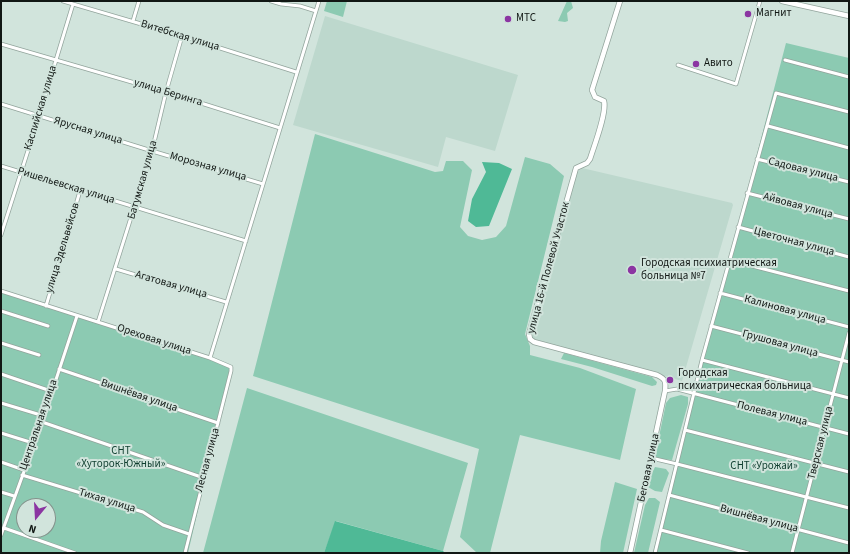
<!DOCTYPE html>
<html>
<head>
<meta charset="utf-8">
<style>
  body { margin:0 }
  #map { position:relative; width:850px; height:554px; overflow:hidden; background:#d1e4dc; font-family:"Source Sans 3",sans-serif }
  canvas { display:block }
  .frame { position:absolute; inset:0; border:2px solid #111714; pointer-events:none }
  .north { position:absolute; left:16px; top:498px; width:40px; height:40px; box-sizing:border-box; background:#d1e4dc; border:1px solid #84928c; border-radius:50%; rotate:198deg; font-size:11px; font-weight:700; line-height:16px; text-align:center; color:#111714 }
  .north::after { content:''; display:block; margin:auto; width:14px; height:18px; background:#8b35a2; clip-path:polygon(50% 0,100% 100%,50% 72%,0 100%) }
</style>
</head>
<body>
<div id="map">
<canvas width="850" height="554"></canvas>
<div class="frame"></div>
<div class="north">N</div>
</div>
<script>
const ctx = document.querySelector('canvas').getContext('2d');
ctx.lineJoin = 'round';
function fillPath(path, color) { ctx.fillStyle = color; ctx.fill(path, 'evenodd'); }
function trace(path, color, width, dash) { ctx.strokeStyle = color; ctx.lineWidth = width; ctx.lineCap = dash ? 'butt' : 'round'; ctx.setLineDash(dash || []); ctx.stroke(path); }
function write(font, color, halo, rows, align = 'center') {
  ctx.font = font + ' "Source Sans 3",sans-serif'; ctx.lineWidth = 4; ctx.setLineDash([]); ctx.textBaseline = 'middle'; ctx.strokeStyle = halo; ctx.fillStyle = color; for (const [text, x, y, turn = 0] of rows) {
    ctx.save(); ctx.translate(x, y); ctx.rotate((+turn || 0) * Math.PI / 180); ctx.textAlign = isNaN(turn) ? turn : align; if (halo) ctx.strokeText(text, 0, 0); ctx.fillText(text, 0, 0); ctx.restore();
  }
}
const built = new Path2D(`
  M325,16L518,75L495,151L446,137L438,167L293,125Z
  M582,168L732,203L733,205L682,381L533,339L532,336L576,173Z`);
const green = new Path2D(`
  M327,1H347L343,17L324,11Z
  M567,1H571L573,8L567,13L568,21L565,22L558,21Z
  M786,43L849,58V553H653Z
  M315,134L435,172L443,171L446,161H463L472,170L460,227L468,236L482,240L496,237L506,226L525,157L550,164L564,176L525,334L530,346V355L580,368L636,389L620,460L520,435L490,553H477L460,537L479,449L253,376Z
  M1,291L210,358L231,368L188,553H1ZM24,506H48V530H24Z
  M564,353L652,377L657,382L656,385L652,386L592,367L561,359Z
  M247,388L468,463L443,551L336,521L324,553H203Z
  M681,395L688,397V404L672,460L659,459L655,456L666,403L670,398Z
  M655,467L666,469L669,473L662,492L655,491L648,487L652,473Z
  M615,482L637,489L623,553H600L601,541Z
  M649,498H655L660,502L648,553H634L645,505Z`);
const water = new Path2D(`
  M482,162L499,163L512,169L489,226L476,227L468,221L472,199L486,172Z
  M335,521L443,551L445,553H324Z`);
const street = new Path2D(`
  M63,1L182,36L296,72
  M271,1L281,4L300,6L316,11
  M133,21L139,1
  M1,44L166,92L280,128
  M785,60L849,77
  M678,65L736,84L760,1
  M1,104L152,151L263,184
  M768,126L849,148
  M757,159L849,182
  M1,166L246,241
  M747,193L849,219
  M738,227L849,257
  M1,235L39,116L73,4
  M729,260L849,291
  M116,269L226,302
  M1,291L210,358L231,367V371L185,553
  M720,293L849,327
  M46,306L80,191
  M1,311L48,326
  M98,322L152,151L166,92L182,36
  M711,326L849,362
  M1,343L39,355
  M210,358L319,1
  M702,360L849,398
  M59,369L218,423
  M1,374L51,391
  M665,391L677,389L849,434
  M1,403L44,416
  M42,422L204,478
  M685,430L849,472
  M1,433L33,443
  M651,458L677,464L849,508
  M1,462L24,470
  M22,475L143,512L163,525L189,534
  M1,492L14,496
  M669,495L849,543
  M4,528L75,553
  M661,530L748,553
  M1,535L42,422L77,316
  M655,553L702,360L776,93L849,112
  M792,553L849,333`);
const secondary = new Path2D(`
  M620,1L592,90L595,97L604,101C607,113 594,146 590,159L587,163L576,168L529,334L530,339L534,342L657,375C666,379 666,382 665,391L630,553
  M782,1L849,16`);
const markers = [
  [748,14,4,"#8b35a2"],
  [508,19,4,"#8b35a2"],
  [696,64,4,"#8b35a2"],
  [632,270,5,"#8b35a2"],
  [670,380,4,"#8b35a2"]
];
const poiNames = [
  ["Магнит",756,14],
  ["МТС",516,19],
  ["Авито",704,64],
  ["Городская психиатрическая",641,264],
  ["больница №7",641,277],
  ["Городская",678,374],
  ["психиатрическая больница",678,387]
];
const streetNames = [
  ["Витебская улица",180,36,17],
  ["улица Беринга",168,93,17],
  ["Каспийская улица",41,108,-73],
  ["Ярусная улица",88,131,17],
  ["Морозная улица",208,167,16],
  ["Садовая улица",803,170,14],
  ["Батумская улица",143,180,-74],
  ["Ришельевская улица",66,186,17],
  ["Айвовая улица",798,206,15],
  ["Цветочная улица",794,242,15],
  ["улица Эдельвейсов",63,248,-73],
  ["улица 16-й Полевой Участок",549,268,-75],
  ["Агатовая улица",171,285,16],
  ["Калиновая улица",785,310,15],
  ["Ореховая улица",154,340,18],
  ["Грушовая улица",780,344,15],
  ["Вишнёвая улица",139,396,19],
  ["Полевая улица",772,414,14],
  ["Центральная улица",39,425,-71],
  ["Тверская улица",821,443,-76],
  ["Лесная улица",208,460,-75],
  ["Беговая улица",649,468,-78],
  ["Тихая улица",107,501,17],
  ["Вишнёвая улица",759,519,15]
];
const parkNames = [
  ["СНТ",121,452],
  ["«Хуторок-Южный»",121,465],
  ["СНТ «Урожай»",764,467]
];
fillPath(built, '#bdd8cd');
fillPath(green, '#8ccab2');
fillPath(water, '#4fb996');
trace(street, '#92a49c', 4.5);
trace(secondary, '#92a49c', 6);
trace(street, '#fff', 3);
trace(secondary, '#fff', 4.5);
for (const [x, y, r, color] of markers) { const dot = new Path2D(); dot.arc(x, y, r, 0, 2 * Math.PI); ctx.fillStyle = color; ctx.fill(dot); trace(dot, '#d1e4dc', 1.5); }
write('11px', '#111714', '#d1e4dc', poiNames, 'left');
write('11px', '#111714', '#d1e4dc', streetNames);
write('11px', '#0e3d2e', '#d1e4dc', parkNames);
</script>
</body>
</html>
